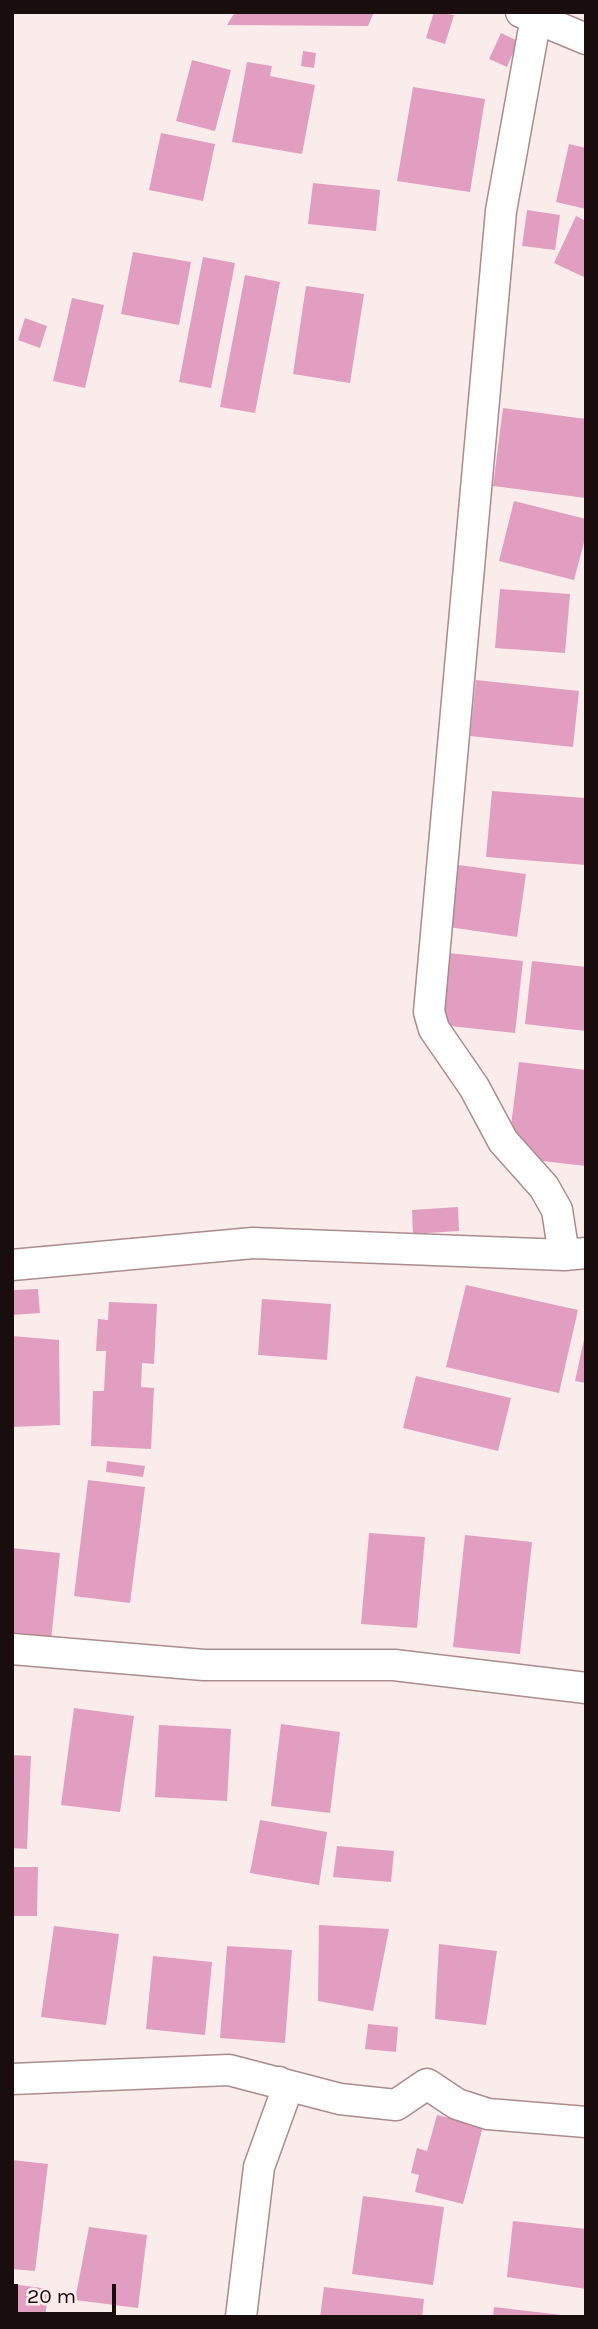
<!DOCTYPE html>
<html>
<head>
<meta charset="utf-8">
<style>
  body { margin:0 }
  #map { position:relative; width:598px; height:2329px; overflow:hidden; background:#fbecec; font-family:Karla,sans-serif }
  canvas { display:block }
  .frame { position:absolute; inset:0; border:14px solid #190d0e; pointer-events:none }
  .scale { position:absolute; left:14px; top:2284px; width:102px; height:32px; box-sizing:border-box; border:4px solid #190d0e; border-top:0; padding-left:9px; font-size:21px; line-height:24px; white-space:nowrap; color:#190d0e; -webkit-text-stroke:5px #fbecec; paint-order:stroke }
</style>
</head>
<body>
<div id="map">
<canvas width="598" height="2329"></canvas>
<div class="frame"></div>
<div class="scale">20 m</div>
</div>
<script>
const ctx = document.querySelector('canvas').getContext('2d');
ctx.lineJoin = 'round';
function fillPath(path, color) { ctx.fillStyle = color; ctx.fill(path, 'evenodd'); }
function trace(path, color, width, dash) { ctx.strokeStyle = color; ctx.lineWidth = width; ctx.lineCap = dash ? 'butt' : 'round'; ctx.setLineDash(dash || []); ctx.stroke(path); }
const building = new Path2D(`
  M235,12H374L368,26L227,25Z
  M434,12L454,15L445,44L426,38Z
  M501,33L518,41L507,67L489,59Z
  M303,51L316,53L314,68L301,66Z
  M192,60L231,70L215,131L176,121Z
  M247,62L272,66L270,76L315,85L302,154L232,142Z
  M413,87L485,99L470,192L397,181Z
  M161,133L215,144L203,201L149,190Z
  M569,144L586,148V209L556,202Z
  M313,183L380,190L376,231L308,224Z
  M527,210L560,215L555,250L522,246Z
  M576,216L586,221V278L554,263Z
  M133,252L191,262L179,325L121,314Z
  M203,257L235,263L211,388L179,382Z
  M245,275L280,282L255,413L220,407Z
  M306,286L364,294L350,383L293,374Z
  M72,298L104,305L85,388L53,381Z
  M25,318L47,326L40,348L18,340Z
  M503,408L586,419V498L493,486Z
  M514,501L586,519V535L574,580L499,561Z
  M500,589L570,594L565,653L495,648Z
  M476,680L579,691L573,747L470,736Z
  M492,791L586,798V865L486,857Z
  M458,865L526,874L517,937L449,927Z
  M449,953L523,961L515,1033L441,1025Z
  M532,961L586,967V1031L525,1024Z
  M519,1062L586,1070V1166L507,1157Z
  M458,1207L459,1231L413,1234L412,1210Z
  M466,1285L578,1310L559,1393L446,1367Z
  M38,1289L40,1313L12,1315V1290Z
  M262,1299L331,1304L327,1360L258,1355Z
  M109,1302L157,1304L154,1364L142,1363L141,1387L154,1388L151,1449L91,1446L93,1391H104L106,1351H96L98,1319L108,1320Z
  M585,1335H586V1383L575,1381Z
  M12,1336L59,1340L60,1425L12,1427Z
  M416,1376L511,1398L498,1451L403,1428Z
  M107,1461L145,1466L143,1477L106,1472Z
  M88,1480L145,1487L130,1603L74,1596Z
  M369,1533L425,1537L417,1628L361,1624Z
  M465,1535L532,1542L520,1654L453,1647Z
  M12,1548L60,1553L51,1641L12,1638Z
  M74,1708L134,1716L120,1812L61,1805Z
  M281,1724L340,1732L330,1813L271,1806Z
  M159,1725L231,1729L227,1801L155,1797Z
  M12,1755L31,1756L27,1849L12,1848Z
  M260,1820L327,1832L319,1885L250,1873Z
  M337,1846L394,1851L391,1882L333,1877Z
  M12,1867H38L37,1916H12Z
  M319,1925L389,1929L373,2011L318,2001Z
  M54,1926L119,1934L106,2025L41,2017Z
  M439,1944L497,1951L486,2025L435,2019Z
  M227,1946L292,1950L285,2043L220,2038Z
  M153,1956L212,1962L205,2035L146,2029Z
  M368,2024L398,2027L396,2052L365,2049Z
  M437,2115L483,2126L463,2204L415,2192L419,2175L411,2173L417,2148L427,2151Z
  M12,2160L48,2164L35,2271L12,2269Z
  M363,2196L444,2207L433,2285L352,2274Z
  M513,2221L586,2229V2289L507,2277Z
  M89,2227L147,2235L138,2308L75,2300Z
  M12,2284L49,2289L45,2317H12Z
  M324,2287L424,2299L422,2317H320Z
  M494,2307L562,2315V2317H493Z`);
const street = new Path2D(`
  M521,12L586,39
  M536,17L501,211L429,1012L434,1029L474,1087L503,1141L544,1187L557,1210L564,1255
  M12,1265L253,1243L564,1255L586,1253
  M12,1649L204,1665H394L586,1688
  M12,2079L229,2070L340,2099L396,2105L427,2084L457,2104L488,2114L586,2122
  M241,2317L259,2167L285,2095L279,2082`);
fillPath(building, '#e19ec1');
trace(street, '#ac8b8c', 33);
trace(street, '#fff', 30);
</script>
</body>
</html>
